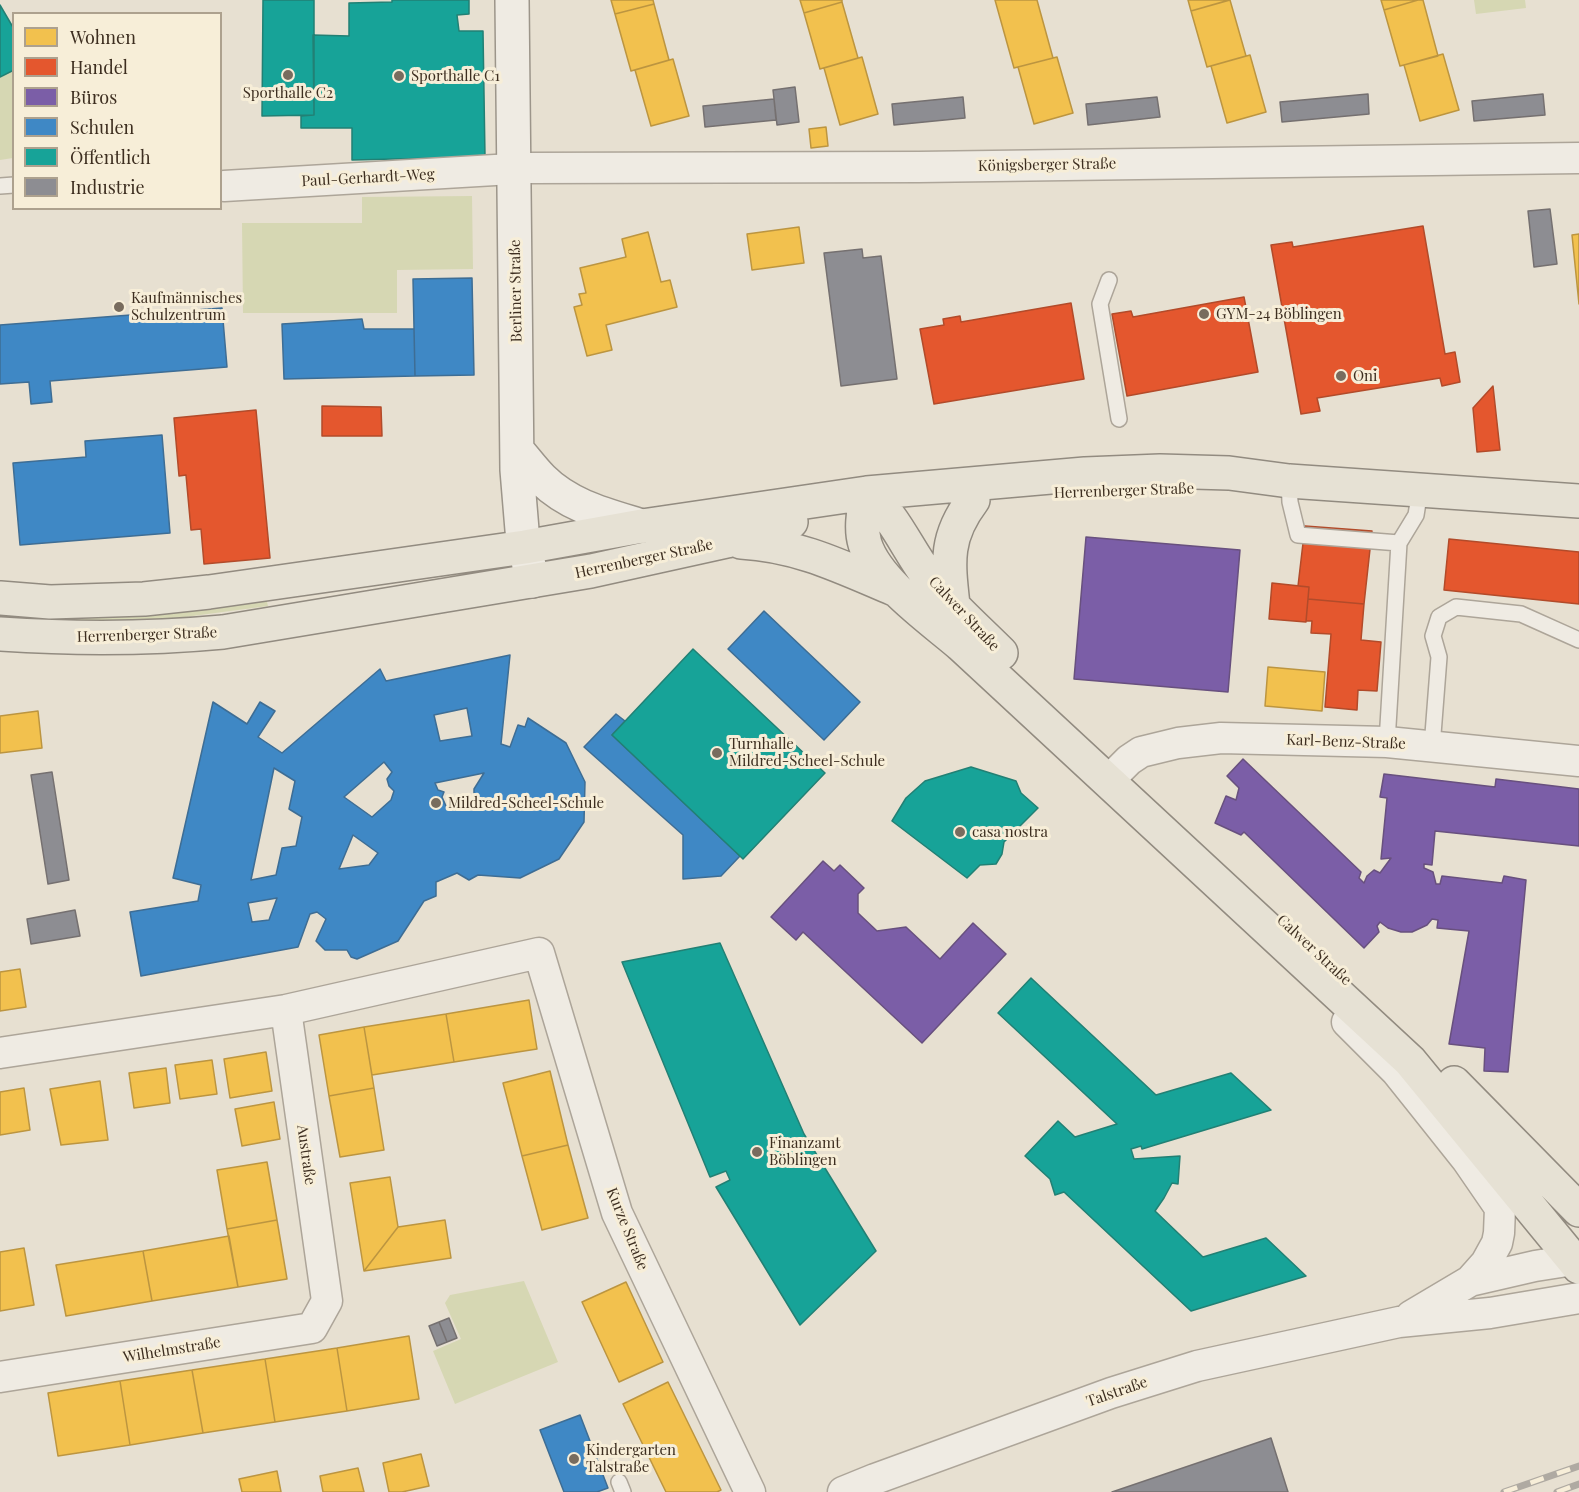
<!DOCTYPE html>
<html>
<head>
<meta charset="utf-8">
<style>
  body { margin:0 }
  #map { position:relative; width:1579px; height:1492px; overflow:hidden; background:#e7e0d1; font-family:"Playfair Display",serif }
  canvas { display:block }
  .legend { position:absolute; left:12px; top:12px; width:210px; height:198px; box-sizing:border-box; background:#f7eed8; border:2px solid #ada18e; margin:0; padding:8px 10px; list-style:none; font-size:18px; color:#3d2e20 }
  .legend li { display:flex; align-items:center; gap:12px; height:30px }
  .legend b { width:30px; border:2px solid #ada18e }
</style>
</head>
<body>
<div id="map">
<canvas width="1579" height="1492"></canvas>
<ul class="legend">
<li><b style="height:16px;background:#f2c14e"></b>Wohnen</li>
<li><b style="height:16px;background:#e4572e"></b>Handel</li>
<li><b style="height:16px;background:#7b5ea7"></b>Büros</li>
<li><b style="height:16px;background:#3f88c5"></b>Schulen</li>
<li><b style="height:16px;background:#17a398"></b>Öffentlich</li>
<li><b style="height:16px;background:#8d8d92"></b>Industrie</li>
</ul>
</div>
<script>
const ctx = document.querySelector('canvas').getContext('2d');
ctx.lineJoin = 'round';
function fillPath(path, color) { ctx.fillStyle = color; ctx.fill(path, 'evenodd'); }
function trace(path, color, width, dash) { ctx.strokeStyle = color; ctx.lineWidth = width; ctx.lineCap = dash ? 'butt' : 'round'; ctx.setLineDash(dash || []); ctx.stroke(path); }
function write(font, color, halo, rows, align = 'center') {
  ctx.font = font + ' "Playfair Display",serif'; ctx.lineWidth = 6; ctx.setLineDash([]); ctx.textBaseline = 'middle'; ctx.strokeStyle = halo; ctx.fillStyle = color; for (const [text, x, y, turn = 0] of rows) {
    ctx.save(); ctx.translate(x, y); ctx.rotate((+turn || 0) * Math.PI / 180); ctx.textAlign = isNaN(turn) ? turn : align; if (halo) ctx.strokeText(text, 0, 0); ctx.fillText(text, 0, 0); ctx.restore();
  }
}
const green = new Path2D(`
  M1474,0H1525L1526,8L1476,14Z
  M13,70V158L0,160V77Z
  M472,196L473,269L397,270V313H243L242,223H362V197Z
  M266,598L268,606L185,617L111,623L0,619V611Z
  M524,1281L558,1362L455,1404L433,1351L461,1339L445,1303L450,1295Z`);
const homes = new Path2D(`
  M611,0H653L654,4L615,14Z
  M800,0H842V2L804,13Z
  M995,0H1037L1053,58L1014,68Z
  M1188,0H1229L1191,11Z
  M1230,0L1246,56L1207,67L1191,11Z
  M1381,0H1418L1384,10Z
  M1418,0H1423L1438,56L1400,66L1384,10Z
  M842,2L858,58L820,69L804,13Z
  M654,4L669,60L631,71L615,14Z
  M1443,54L1459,110L1420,121L1404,65Z
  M1250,55L1266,112L1227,123L1211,66Z
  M862,57L878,114L840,125L824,68Z
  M1057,57L1073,113L1034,124L1018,67Z
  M673,59L689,116L651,126L635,70Z
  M826,127L828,146L811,148L809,129Z
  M799,227L804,263L752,270L747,234Z
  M648,232L661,282L670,280L677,307L606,325L612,350L587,356L574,307L582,305L579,294L586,293L580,268L626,257L622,239Z
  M1579,234V304L1572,235Z
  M1268,667L1325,672L1322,711L1265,706Z
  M38,711L42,748L0,753V716Z
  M20,969L26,1007L0,1011V972Z
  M529,1000L537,1049L454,1062L446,1014Z
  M446,1014L454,1062L372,1075L364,1027Z
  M364,1027L374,1088L329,1096L319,1035Z
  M266,1052L272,1091L230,1098L224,1059Z
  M212,1060L217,1094L180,1099L175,1065Z
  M166,1068L170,1103L134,1108L129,1073Z
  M550,1071L568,1145L522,1156L503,1083Z
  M100,1081L108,1140L61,1145L50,1089Z
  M24,1088L30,1130L0,1135V1092Z
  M374,1088L384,1150L340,1157L329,1096Z
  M274,1102L280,1139L242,1146L235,1109Z
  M568,1145L588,1218L542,1230L522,1156Z
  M267,1162L277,1220L227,1229L217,1170Z
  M390,1177L398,1227L364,1271L350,1183Z
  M277,1220L287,1279L238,1287L227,1229Z
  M445,1220L451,1258L364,1271L398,1227Z
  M229,1236L238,1287L152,1301L143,1251Z
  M24,1248L34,1305L0,1311V1252Z
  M143,1251L152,1301L66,1316L56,1265Z
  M626,1282L663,1362L619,1382L582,1302Z
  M409,1336L419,1399L347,1411L337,1348Z
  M337,1348L347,1411L275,1422L265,1359Z
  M265,1359L275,1422L203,1433L192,1370Z
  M192,1370L203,1433L130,1445L120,1381Z
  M120,1381L130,1445L58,1456L48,1393Z
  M668,1382L721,1490L717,1492H666L623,1404Z
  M421,1454L429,1486L402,1492H389L383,1463Z
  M358,1468L364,1492H323L320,1476Z
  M277,1471L281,1492H242L239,1479Z`);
const shops = new Path2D(`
  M1423,226L1445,354L1455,352L1460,382L1442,386L1440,378L1317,398L1320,411L1301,414L1271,245L1292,242L1293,247Z
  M1244,297L1258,372L1127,396L1112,314L1131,311L1133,317Z
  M1071,303L1084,379L934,404L920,329L944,325L943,319L960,316L961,322Z
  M1493,386L1500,450L1477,452L1473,408Z
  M322,406L381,407L382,436H322Z
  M256,410L270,558L204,564L201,529L191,530L186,475L179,476L174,418Z
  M1305,526L1372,531L1364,604L1308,599L1309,587L1298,586Z
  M1449,539L1579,552V604L1444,590Z
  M1272,583L1309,587L1306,622L1269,619Z
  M1308,599L1364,604L1361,640L1381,642L1377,691L1358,690L1357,710L1325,707L1331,634L1311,633L1312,621H1306Z`);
const offices = new Path2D(`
  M1086,537L1240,550L1228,692L1074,679Z
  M1243,759L1361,872L1359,878L1364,883L1367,876L1374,870L1380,873L1391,858L1381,859L1387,798L1380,797L1384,774L1495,787L1496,779L1579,789V846L1435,831L1432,865L1424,864V868L1433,872L1436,884H1440L1442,876L1502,883L1504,876L1526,880L1508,1072L1484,1071L1485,1048L1449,1044L1469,931L1437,928L1438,920L1432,919L1427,925L1412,932H1401L1388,928L1380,922L1377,926L1379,932L1364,948L1244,832L1241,835L1215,823L1226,796L1236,800L1239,788L1227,776Z
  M823,861L834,871L840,865L864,888L858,894V913L877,931L906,927L940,959L973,923L1006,954L922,1043L803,932L796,940L771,917Z`);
const schools = new Path2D(`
  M472,278L474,375L415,376L413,279Z
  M222,308L227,367L50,381L52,402L31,404L29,382L0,384V325Z
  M362,319L364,329H414L415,376L284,379L282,324Z
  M162,435L170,533L20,545L13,463L86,457L85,441Z
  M764,611L860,702L824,740L728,649Z
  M510,655L501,744L510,747L518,725L525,727L528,718L566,743L585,782L584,822L559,859L520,878L478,875L469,880L457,873L436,882V896L424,901L398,941L357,959L351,957L347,950H325L316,941L326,919L317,912L310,914L298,947L141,976L130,912L198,901L201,885L173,878L213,702L247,724L260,702L275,711L258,737L282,753L380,669L386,681ZM467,708L472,736L440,741L434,715ZM384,762L392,772L387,779L389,786L394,791L391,800L372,817L344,797ZM274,768L295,781L289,809L302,817L296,846L282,848L276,875L251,880ZM484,773L474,789V809L446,806L442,797L444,792L438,790L435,783ZM353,835L378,853L369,865L339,869ZM277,898L269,920L252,922L248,903Z
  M616,714L625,721L612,735L740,856L721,876L683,879V835L584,747Z
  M580,1415L608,1488L597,1492H564L540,1430Z`);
const public = new Path2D(`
  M263,0H314V115L262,116Z
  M392,0H469V14L457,15L459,31H483L485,157L352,160V128H301V116L314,115L313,35L349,36V3L392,2Z
  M0,5L14,29V70L0,77Z
  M693,649L825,773L743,859L612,735Z
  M971,767L1016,781L1021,793L1038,808L1004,842L1002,854L996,864L980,865L967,878L892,821L906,798L925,781Z
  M720,943L804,1134L876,1251L800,1325L716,1187L730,1180L726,1171L710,1177L622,962Z
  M1031,978L1156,1095L1231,1073L1271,1110L1142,1149L1141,1146L1131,1149L1134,1159L1180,1156L1178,1184L1172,1183L1164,1198L1155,1211L1203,1257L1266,1238L1306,1276L1191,1311L1064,1192L1055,1195L1050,1179L1025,1156L1058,1121L1075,1137L1117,1124L998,1013Z`);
const industry = new Path2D(`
  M795,87L799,122L777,125L773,90Z
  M1368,94L1369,114L1282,122L1280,102Z
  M1543,94L1545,115L1474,121L1472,101Z
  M963,97L965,118L894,125L892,104Z
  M1157,97L1160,117L1088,125L1086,104Z
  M774,99L776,120L705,127L703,106Z
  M1550,209L1557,264L1534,267L1528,211Z
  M862,249L863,258L881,256L897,379L841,386L824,253Z
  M52,772L69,880L48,884L31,775Z
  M75,910L80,936L31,944L27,919Z
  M449,1318L457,1338L447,1342L439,1322Z
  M439,1322L447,1342L437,1346L429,1326Z
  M1271,1438L1288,1492H1112Z`);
const lane = new Path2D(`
  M0,186L14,185
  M1109,280L1100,304L1119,419
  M1289,481L1290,502L1298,535L1399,543L1416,515L1420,490
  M1387,742L1399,543
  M1432,747L1439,657L1433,636L1439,617L1456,607L1521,614L1579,640
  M619,1482L623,1492`);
const street = new Path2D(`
  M224,186L529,168L919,167L1579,158
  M1119,770L1129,760L1141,752L1178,743L1221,738L1387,742L1579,761
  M1347,1022L1396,1071L1420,1101L1467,1160L1500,1208L1499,1233L1497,1243L1486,1263L1470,1281
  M0,1053L286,1010L539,953L617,1213L750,1492
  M1411,1316L1470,1281L1535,1266L1579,1259
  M0,1377L312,1328L327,1301L286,1010
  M843,1492L875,1479L1111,1393L1197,1366L1399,1322L1490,1313L1579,1298`);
const secondary = new Path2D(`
  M512,0L517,470L522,530L532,581
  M517,450C525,459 533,470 542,479C569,506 606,515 642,526`);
const primary = new Path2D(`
  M867,493C864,510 860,528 865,544C877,582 932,620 961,645L1410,1061L1579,1267
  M867,493C895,516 906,547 927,575C948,604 976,628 1001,653
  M741,542C798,545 842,567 894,589
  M0,598L50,602L144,599L209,592L525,547L642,526L867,493L1085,474L1160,471L1229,473L1289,481L1579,501
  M953,605C948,561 945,537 973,500
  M0,634C75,639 148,639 223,632L591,571L727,541L791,522
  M1454,1083L1579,1210`);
const rail = new Path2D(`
  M1504,1492L1579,1466
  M1557,1492L1579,1484`);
const markers = [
  [288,75,6,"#786c5e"],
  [399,76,6,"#786c5e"],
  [119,307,6,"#786c5e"],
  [1204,314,6,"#786c5e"],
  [1341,376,6,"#786c5e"],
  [717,753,6,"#786c5e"],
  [436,803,6,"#786c5e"],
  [960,832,6,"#786c5e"],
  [757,1152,6,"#786c5e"],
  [574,1459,6,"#786c5e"]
];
const poiNames = [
  ["Sporthalle C1",411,76],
  ["Sporthalle C2",288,93,"center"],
  ["Kaufmännisches",131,298],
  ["Schulzentrum",131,315],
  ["GYM-24 Böblingen",1216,314],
  ["Oni",1353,376],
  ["Turnhalle",729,744],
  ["Mildred-Scheel-Schule",729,761],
  ["Mildred-Scheel-Schule",448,803],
  ["casa nostra",972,832],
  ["Finanzamt",769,1143],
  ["Böblingen",769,1160],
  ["Kindergarten",586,1450],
  ["Talstraße",586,1467]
];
const streetNames = [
  ["Königsberger Straße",1047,165,-1],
  ["Paul-Gerhardt-Weg",368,178,-3],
  ["Berliner Straße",516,291,-91],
  ["Herrenberger Straße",1124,491,-2],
  ["Herrenberger Straße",644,559,-12],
  ["Calwer Straße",964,614,47],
  ["Herrenberger Straße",147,635,-2],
  ["Karl-Benz-Straße",1346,742,2],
  ["Calwer Straße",1314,950,43],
  ["Austraße",306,1155,82],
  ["Kurze Straße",627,1229,68],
  ["Wilhelmstraße",172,1350,-9],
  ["Talstraße",1117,1392,-19]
];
fillPath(green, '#d6d7b3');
fillPath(homes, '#f2c14e');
trace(homes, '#bc9540', 1.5);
fillPath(shops, '#e4572e');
trace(shops, '#b24b2a', 1.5);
fillPath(offices, '#7b5ea7');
trace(offices, '#68507e', 1.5);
fillPath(schools, '#3f88c5');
trace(schools, '#3e6d94', 1.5);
fillPath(public, '#17a398');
trace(public, '#228074', 1.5);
fillPath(industry, '#8d8d92');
trace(industry, '#757070', 1.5);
trace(lane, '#ada599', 18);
trace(street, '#ada599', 33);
trace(secondary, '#9c958a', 36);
trace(primary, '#928b80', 36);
trace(lane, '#efebe3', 15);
trace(street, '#efebe3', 30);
trace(secondary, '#efebe3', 33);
trace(primary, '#e6e1d4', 33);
trace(rail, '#afaaa2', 7);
trace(rail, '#f7eed8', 4.5, [14]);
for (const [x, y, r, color] of markers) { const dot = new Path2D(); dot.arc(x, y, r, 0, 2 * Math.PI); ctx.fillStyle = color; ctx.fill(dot); trace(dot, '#f7eed8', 2); }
write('15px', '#3d2e20', '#f7eed8', poiNames, 'left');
write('15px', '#3d2e20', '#f7eed8', streetNames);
</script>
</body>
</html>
